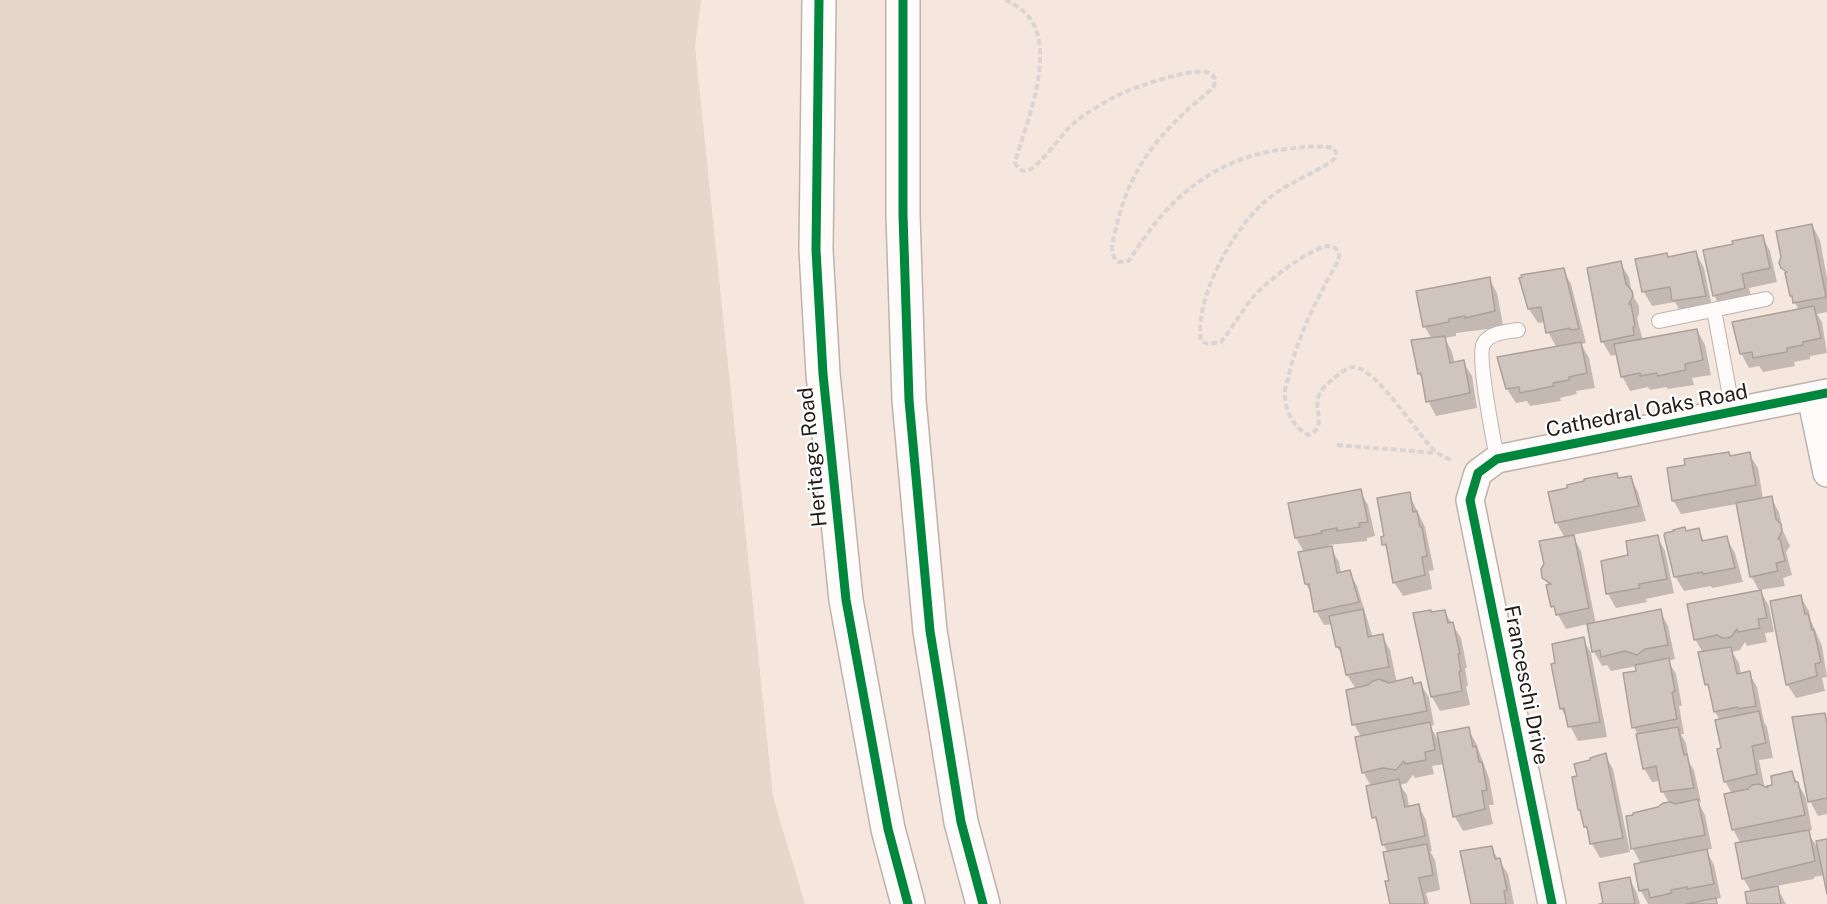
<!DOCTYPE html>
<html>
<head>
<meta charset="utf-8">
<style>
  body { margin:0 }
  canvas { display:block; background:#f5e7de }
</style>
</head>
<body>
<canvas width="1827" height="904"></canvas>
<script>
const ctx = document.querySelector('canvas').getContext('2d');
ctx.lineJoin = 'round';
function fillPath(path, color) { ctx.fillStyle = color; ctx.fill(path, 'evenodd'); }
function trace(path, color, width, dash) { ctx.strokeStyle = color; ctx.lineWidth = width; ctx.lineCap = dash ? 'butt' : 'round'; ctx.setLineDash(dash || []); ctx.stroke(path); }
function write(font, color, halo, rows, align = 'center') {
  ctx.font = font + ' "Public Sans",sans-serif'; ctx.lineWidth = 4.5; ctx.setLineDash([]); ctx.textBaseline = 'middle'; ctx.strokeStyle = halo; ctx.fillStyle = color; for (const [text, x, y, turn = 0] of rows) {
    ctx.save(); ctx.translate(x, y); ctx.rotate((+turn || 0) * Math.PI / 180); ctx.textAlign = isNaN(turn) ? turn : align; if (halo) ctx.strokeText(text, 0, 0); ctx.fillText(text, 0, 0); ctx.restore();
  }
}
const green = new Path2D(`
  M0,0H701L695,47L773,797L805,904H0Z`);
const shadow = new Path2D(`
  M1812,225L1820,240L1827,278V312L1817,314L1822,322L1827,353L1810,356V359L1794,362L1795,366L1763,372L1759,366L1749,368L1741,353L1799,310L1791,296L1789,279L1782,266Z
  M1762,237L1770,251L1777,282L1749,288L1752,302L1722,310L1714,295Z
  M1696,253L1704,268L1713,311L1682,315L1675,302L1652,306L1644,292L1637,261L1668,259Z
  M1620,263L1629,277L1632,294L1639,306V314L1637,318L1643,341L1697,330L1705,345L1711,375L1692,378L1694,385L1668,389L1666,387L1650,390L1648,387L1630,391L1622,376L1618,354L1611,356L1602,341Z
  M1563,270L1571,284L1586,343L1581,344L1589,358L1595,388L1576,391L1577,394L1560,398L1561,401L1530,406L1527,401L1516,403L1507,389L1557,348L1548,332L1545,322L1538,323L1529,309Z
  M1489,278L1497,293L1503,325L1495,327V328L1456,333V336L1445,338L1452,352L1455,364L1463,362L1472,376L1477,408L1436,416L1428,401L1424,381L1419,374L1432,339L1424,326Z
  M1729,453L1731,457L1749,454L1758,468L1763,499L1771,498L1779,512L1783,531L1790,546L1786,552L1792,575L1783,578L1785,586L1760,590L1769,606L1774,632L1765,633L1767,642L1747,646L1745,642L1740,650L1732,652L1739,663L1741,674L1749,673L1757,687L1764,722L1767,727L1773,758L1759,760L1765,789L1768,791L1792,773L1806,798L1812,830L1807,831L1820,852L1827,840V886L1825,875L1814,877V879L1776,886L1786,904H1749L1752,893L1743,878L1741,844L1733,829L1732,794L1725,781L1720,720L1715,712L1712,693L1706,684L1703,653L1695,639L1760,592L1751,576L1737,504L1681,514L1673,500Z
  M1630,477L1638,492L1646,521L1572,535L1581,551L1596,624L1660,611L1668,626L1675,659L1668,661L1676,674L1682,706H1679L1684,734H1681L1686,743L1689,762L1694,770L1701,802H1698L1705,815L1712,849L1706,850L1714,865L1721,898L1715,899L1718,904H1648L1641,891V864L1633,849L1659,809L1669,803L1663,792L1660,781L1652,782L1644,768L1638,735L1634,727L1637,666L1611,671L1607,665L1602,666L1594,652L1588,624L1566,629L1553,606L1549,586L1544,577L1565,538L1556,522L1619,480Z
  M1360,491L1368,505L1375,536L1367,538V541L1329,545L1339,562L1341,573L1349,572L1357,586L1373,638L1382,636L1390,650L1397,683L1411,679L1415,685L1421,684L1429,698L1434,725L1430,726L1440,743L1468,729L1476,743L1489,778L1494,805H1489L1493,824L1463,831L1455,817L1444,764L1432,766L1434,774L1415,778L1413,775L1407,783L1400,785L1407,795L1409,807L1418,805L1426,820L1432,851H1430L1435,860L1440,890L1426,893L1429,904H1391L1388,853L1383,844L1380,827L1374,817L1371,786L1363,772L1361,737L1354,724L1356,689L1347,675L1344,658L1337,647L1333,624L1324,625L1316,611L1312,595L1306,584L1304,552L1296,538Z
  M1409,494L1425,527L1434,570L1429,571L1432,589L1403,596L1394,582L1389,554L1384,544L1386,537Z
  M1698,530L1705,542L1726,538L1735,553L1743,582L1712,588L1711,586L1684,591L1675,576L1687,533Z
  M1657,536L1665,551L1674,593L1646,599L1647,602L1616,608L1608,594L1602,562L1630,556Z
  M1800,596L1809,611L1811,621L1822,646L1827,677L1822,678L1825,691L1796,698L1787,684Z
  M1444,611L1461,638L1467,668H1465L1468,686H1466L1470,705L1440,711L1432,697Z
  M1583,639L1591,653L1607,737L1578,741L1561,708Z
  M1824,715L1827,720V814L1818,816L1810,801Z
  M1605,755L1613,769L1630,852L1600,858L1592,844L1580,810L1579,777L1592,761Z
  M1491,848L1508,874L1514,904H1472Z
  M1629,878L1637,893L1640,904H1604Z`);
const building = new Path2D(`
  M1812,224L1826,297L1793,303L1792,296H1790L1785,273L1787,272L1781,268L1779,263L1781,257L1776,231Z
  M1763,235L1770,268L1742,274L1745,288L1713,296L1703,250L1733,244L1732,241Z
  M1696,251L1706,296L1672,301L1670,287L1642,292L1635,259L1667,253L1668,257Z
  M1621,261L1626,284L1632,291L1633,296L1629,304H1631L1635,326L1633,327L1634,335L1601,342L1587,268Z
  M1564,268L1579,329L1570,330V328L1546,333L1541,307L1528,309L1519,278L1522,277L1521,275Z
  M1490,277L1495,311L1465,318V316L1449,319V322L1423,327L1416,291Z
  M1814,306L1821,338L1803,342V345L1787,348V352L1753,358L1752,352L1740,354L1732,322Z
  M1697,329L1703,360L1685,364L1686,370L1658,376L1657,373L1640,376V373L1621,377L1614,344Z
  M1445,336L1450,363L1464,360L1470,393L1426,402L1421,373L1418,374L1411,340Z
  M1581,342L1587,373L1569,377V380L1553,383L1554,386L1520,393L1519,387L1506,389L1497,357Z
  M1729,452L1730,456L1750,452L1756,485L1672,501L1667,468L1685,465L1684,459Z
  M1617,473L1618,478L1631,476L1639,506L1555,523L1548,492L1567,488V485L1584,481V479Z
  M1361,489L1368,522L1359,523L1360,527L1337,531V528L1321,531L1322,533L1295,538L1288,503Z
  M1410,492L1413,512L1417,511L1420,527H1422L1427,556L1422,557L1425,575L1393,583L1386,544L1382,545L1381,537L1384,536L1377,498Z
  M1772,496L1776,519L1781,524L1782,531L1778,539H1780L1785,561L1776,563L1778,571L1750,577L1736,503Z
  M1685,527L1686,531L1699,528L1702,541L1727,536L1735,568L1703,574L1702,572L1674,577L1664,535L1665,533L1674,531L1673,530Z
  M1574,535L1589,608L1556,615L1554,606L1551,607L1546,585L1551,584L1542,578L1541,569L1544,564L1539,541Z
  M1658,535L1667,579L1639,584L1640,588L1606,594L1601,561L1628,555L1626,541Z
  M1332,546L1337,573L1350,570L1359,602L1314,612L1309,584H1305L1298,552Z
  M1761,590L1767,618L1758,619L1760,628L1738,632L1737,629L1732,636L1728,638H1722L1717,635L1694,640L1687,604Z
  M1801,595L1805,614H1808L1812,630H1814L1821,662L1815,664L1817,676L1786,685L1770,601Z
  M1363,609L1368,637L1383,634L1389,667L1346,675L1340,647H1336L1329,616Z
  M1661,609L1668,645L1645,649L1637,655L1625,651L1601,657L1600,650L1592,652L1587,624Z
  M1431,610V612L1445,610L1448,623L1453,622L1460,654H1458L1461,671L1459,672L1462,691L1431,697L1413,613Z
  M1584,637L1600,722L1568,727L1564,708L1560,709L1551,664L1555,663L1552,644Z
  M1731,647L1737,674L1750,671L1756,706L1738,709V707L1714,712L1708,684L1705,685L1698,652Z
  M1669,658L1675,691L1672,692L1677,719L1632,728L1623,673L1636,671L1635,665Z
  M1412,677L1414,684L1421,682L1427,711L1352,725L1346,690L1368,685L1373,681L1379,679L1389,683Z
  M1759,711L1766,743L1752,746L1757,774L1724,782L1717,749L1721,748L1715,720Z
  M1825,713L1827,723V798L1808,802L1792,717Z
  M1430,722L1435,750L1425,752L1426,760L1405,764L1404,761L1396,770L1383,768L1362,773L1355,737Z
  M1469,727L1473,747L1476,746L1479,762H1482L1487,790L1482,791L1485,809L1453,817L1437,733Z
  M1678,727L1684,755L1687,754L1694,788L1661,792L1656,766L1643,769L1636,734Z
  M1606,753L1623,838L1590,844L1587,827H1584L1580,810H1578L1572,777L1577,776L1574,764L1590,760V758Z
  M1792,771L1795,782H1798L1805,815L1732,830L1724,794L1748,789L1752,785L1759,784L1768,788L1767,786L1772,785L1771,776Z
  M1399,779L1405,807L1419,804L1425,836L1382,845L1376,817L1372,818L1366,786Z
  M1698,799L1705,835L1631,849L1626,816L1633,815V813L1658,807L1663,803L1670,802L1675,804Z
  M1809,830L1815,861L1742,879L1735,843Z
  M1827,839V894L1816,841Z
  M1427,844L1433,875L1419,878L1425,904H1390L1385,881H1389L1383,852Z
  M1492,846L1495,859L1500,858L1507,890L1504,891L1506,904H1471L1460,851Z
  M1707,849L1714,884L1687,889V887L1671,890L1672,893L1650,898L1648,889L1639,891L1634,864Z
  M1630,877L1635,904H1599L1603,903L1599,883Z
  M1778,886L1781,904H1747L1745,892Z
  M1716,898L1717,904H1686Z`);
const path = new Path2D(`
  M1005,0C1016,5 1027,12 1033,23C1053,61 1026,124 1015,162C1017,168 1023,173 1029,170C1043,163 1061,134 1074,123C1084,114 1113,97 1125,92C1142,85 1189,69 1205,72C1211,73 1213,75 1216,80L1213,88C1163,129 1131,163 1116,228C1113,240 1108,253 1118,262L1129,261C1166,200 1213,157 1287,149C1303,147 1317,145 1333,148L1336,152L1335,158L1331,162C1307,177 1280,186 1260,206C1231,234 1194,300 1201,341L1208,344L1221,342C1233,327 1242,310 1254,296C1266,282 1309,249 1327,246C1333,246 1336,248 1339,252V259C1318,297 1297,336 1288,379C1286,385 1284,391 1285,397C1286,413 1294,427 1308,435C1328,428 1313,410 1319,395C1322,387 1331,381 1338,375C1342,372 1348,367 1354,367C1378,369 1417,435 1436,452C1441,456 1447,458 1453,461
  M1337,445L1436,453`);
const lane = new Path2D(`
  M1714,310L1733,412
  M1659,321L1766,299
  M1497,459C1494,441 1476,354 1484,343C1491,332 1506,332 1518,330`);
const street = new Path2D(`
  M1811,396L1827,473
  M1552,904L1470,500L1478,473L1497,459L1827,393`);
const secondary = new Path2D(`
  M819,0L816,250L823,374L846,600L888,829L908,904
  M903,0V215L909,400L930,631L961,822L983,904`);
const cycleway = new Path2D(`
  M819,0L816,250L823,374L846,600L888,829L908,904
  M903,0V215L909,400L930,631L961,822L983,904
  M1552,904L1470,500L1478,473L1497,459L1827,393`);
const streetNames = [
  ["Cathedral Oaks Road",1647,411,-11],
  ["Heritage Road",813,457,-96],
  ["Franceschi Drive",1526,685,79]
];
fillPath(green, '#e6d6cb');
fillPath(shadow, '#0003');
fillPath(building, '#d0c5be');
trace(building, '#aba19a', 1.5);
trace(lane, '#bdb3ac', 16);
trace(street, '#bdb3ac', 30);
trace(secondary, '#bdb3ac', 36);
trace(path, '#dad5d3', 4, [6, 3]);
trace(lane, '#fefbfa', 14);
trace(street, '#fefbfa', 27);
trace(secondary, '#fefbfa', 33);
trace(cycleway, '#00873e', 9);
write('21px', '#251b16', '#fff', streetNames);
</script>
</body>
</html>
